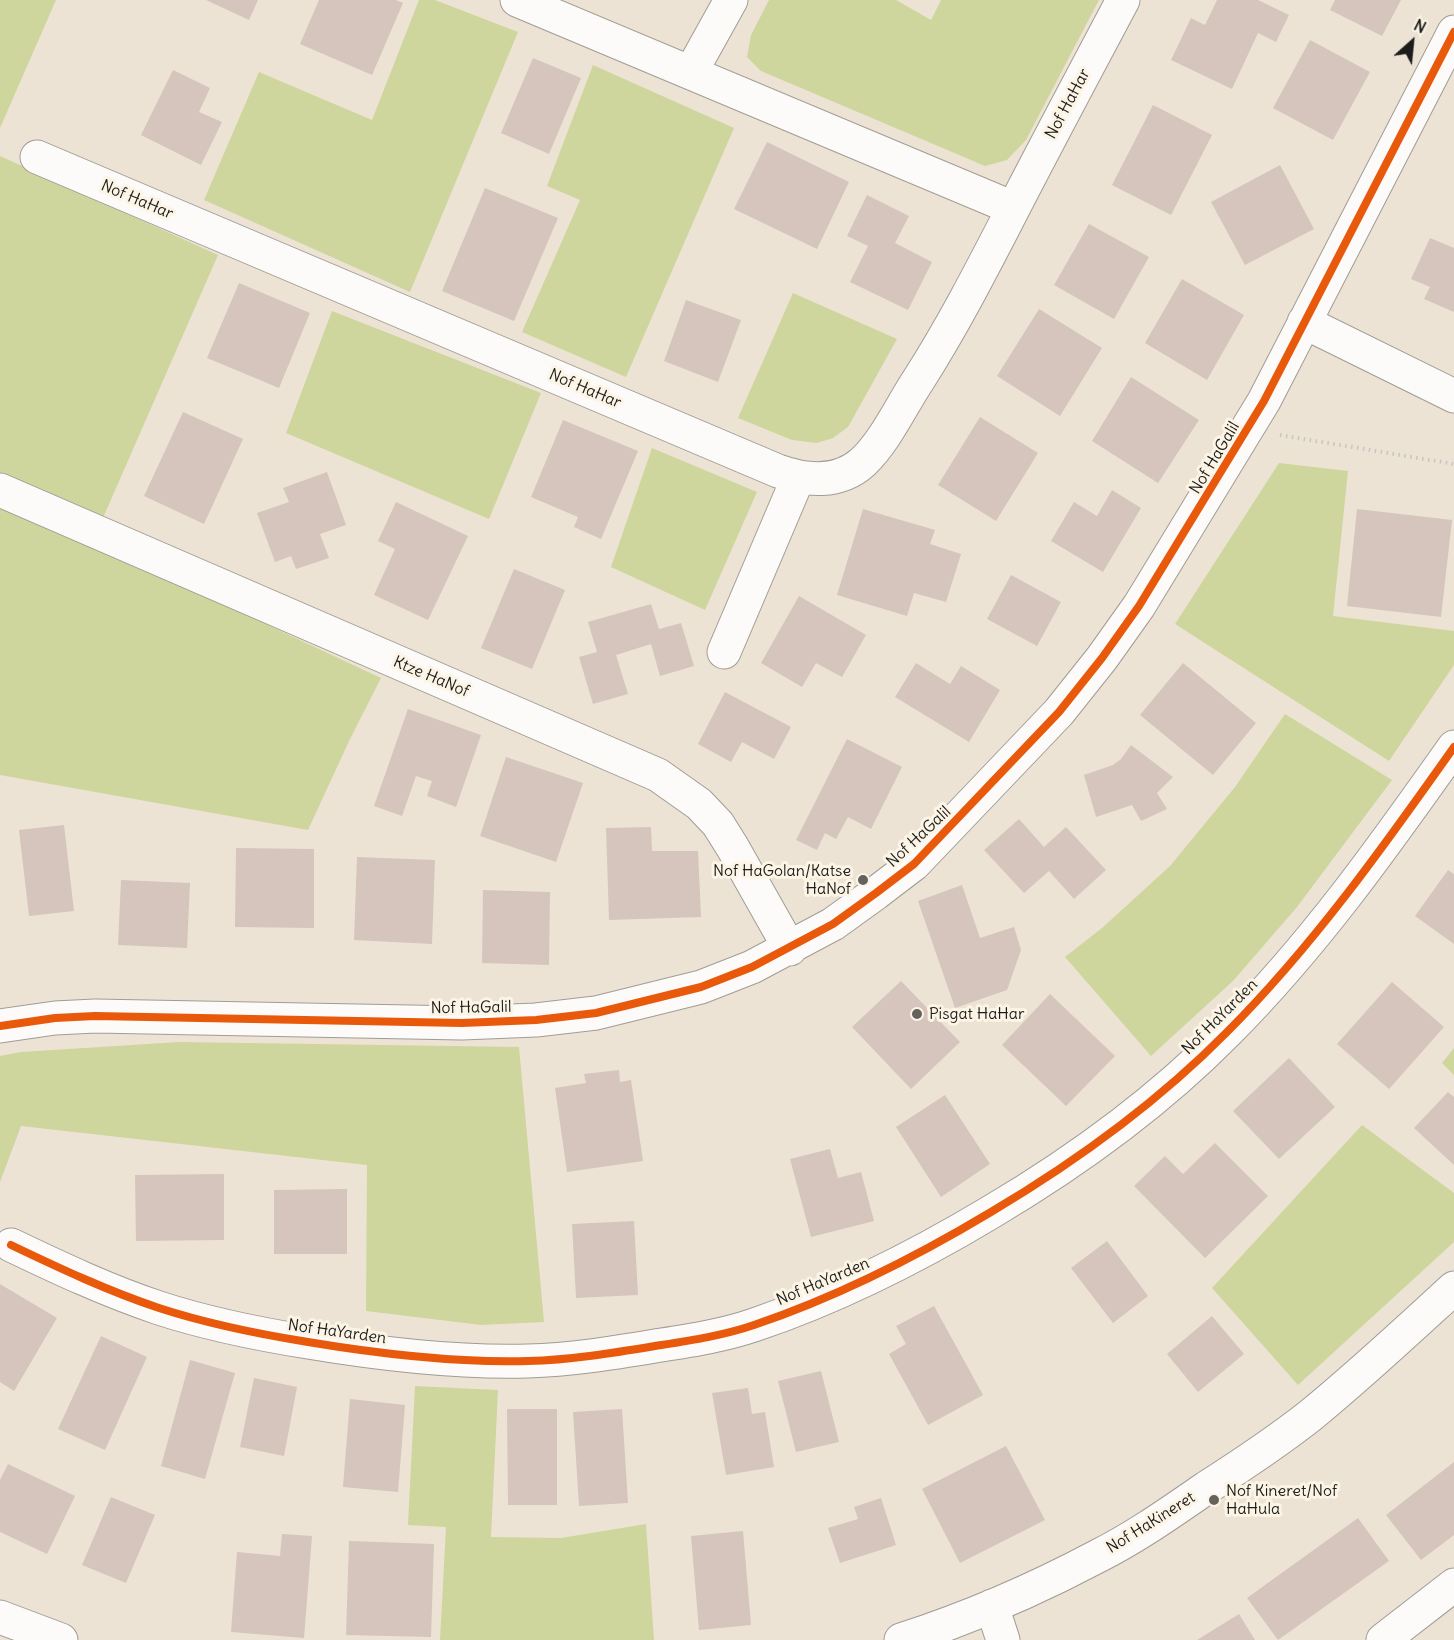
<!DOCTYPE html>
<html>
<head>
<meta charset="utf-8">
<style>
  body { margin:0 }
  #map { position:relative; width:1454px; height:1640px; overflow:hidden; background:#ece3d5; font-family:Delius,sans-serif }
  canvas { display:block }
  .north { position:absolute; left:1382px; top:12px; width:60px; height:60px; -webkit-text-stroke:4px #fcf5e5; paint-order:stroke; rotate:27deg; font-size:16px; font-weight:700; line-height:24px; text-align:center; color:#1c1c1c }
  .north::after { content:''; display:block; margin:auto; width:21px; height:27px; background:#1c1c1c; clip-path:polygon(50% 0,100% 100%,50% 72%,0 100%) }
</style>
</head>
<body>
<div id="map">
<canvas width="1454" height="1640"></canvas>
<div class="north">N</div>
</div>
<script>
const ctx = document.querySelector('canvas').getContext('2d');
ctx.lineJoin = 'round';
function fillPath(path, color) { ctx.fillStyle = color; ctx.fill(path, 'evenodd'); }
function trace(path, color, width, dash) { ctx.strokeStyle = color; ctx.lineWidth = width; ctx.lineCap = dash ? 'butt' : 'round'; ctx.setLineDash(dash || []); ctx.stroke(path); }
function write(font, color, halo, rows, align = 'center') {
  ctx.font = font + ' Delius,sans-serif'; ctx.lineWidth = 6; ctx.setLineDash([]); ctx.textBaseline = 'middle'; ctx.strokeStyle = halo; ctx.fillStyle = color; for (const [text, x, y, turn = 0] of rows) {
    ctx.save(); ctx.translate(x, y); ctx.rotate((+turn || 0) * Math.PI / 180); ctx.textAlign = isNaN(turn) ? turn : align; if (halo) ctx.strokeText(text, 0, 0); ctx.fillText(text, 0, 0); ctx.restore();
  }
}
const green = new Path2D(`
  M0,0H56L0,128Z
  M419,0H435L518,32L410,292L204,200L259,72L372,120Z
  M769,0H896L931,20L941,0H1099L1026,140L1007,160L985,166L761,71L747,57L751,35Z
  M593,65L734,128L626,377L522,332L580,200L547,186Z
  M0,156L218,255L92,543L381,678L350,739L308,830L0,775Z
  M793,293L897,339L848,427L833,438L817,443L792,440L738,418Z
  M332,311L541,393L489,519L286,433Z
  M652,448L757,492L705,610L611,567Z
  M1279,463L1348,471L1333,616L1454,631V665L1389,761L1175,624Z
  M1285,714L1392,780L1297,907L1233,981L1151,1056L1065,957L1102,928L1170,866L1235,787Z
  M179,1042L519,1047L544,1322L481,1325L366,1311L367,1165L21,1126L0,1182V1056L21,1052Z
  M1454,1048V1075L1442,1063Z
  M1362,1125L1454,1193V1242L1298,1385L1212,1288Z
  M415,1386L498,1390L491,1537L561,1538L646,1524L654,1640H440L446,1527L408,1525Z`);
const building = new Path2D(`
  M206,0H258L249,20Z
  M319,0H396L403,3L372,75L300,44Z
  M1217,0H1258L1289,15L1276,42L1258,33L1232,89L1171,60L1191,18L1205,25Z
  M1335,0H1401L1382,36L1330,10Z
  M1310,40L1370,72L1333,140L1273,108Z
  M533,58L581,78L549,154L501,133Z
  M173,70L210,88L199,112L222,122L201,165L141,135Z
  M1153,105L1212,135L1171,215L1112,185Z
  M767,142L849,182L817,249L734,209Z
  M1280,165L1314,229L1245,265L1211,202Z
  M485,188L558,218L514,321L442,291Z
  M867,195L909,216L895,243L932,262L908,310L850,282L868,246L847,236Z
  M1089,224L1149,257L1114,319L1054,285Z
  M1430,238L1454,248V312L1424,299L1430,287L1411,279Z
  M1182,279L1244,315L1207,380L1145,343Z
  M239,283L310,313L279,388L207,358Z
  M686,300L741,320L718,382L664,361Z
  M1039,309L1102,348L1060,416L997,376Z
  M1131,377L1199,420L1158,483L1092,441Z
  M183,412L243,439L204,524L144,496Z
  M980,417L1038,453L996,521L938,485Z
  M563,420L638,451L601,539L574,527L578,517L531,497Z
  M327,472L346,525L320,534L329,558L296,569L291,556L275,562L257,513L289,502L283,488Z
  M1112,490L1141,508L1103,572L1051,541L1074,502L1097,516Z
  M396,502L468,536L428,620L374,595L395,549L378,541Z
  M863,509L935,530L930,544L961,554L946,602L914,593L907,616L837,595Z
  M1357,509L1452,520L1441,617L1347,606Z
  M514,569L565,590L532,669L481,648Z
  M1011,575L1061,602L1037,646L987,619Z
  M799,596L866,635L842,677L816,663L802,687L761,663Z
  M651,604L659,629L681,623L694,666L660,676L651,644L616,655L628,694L593,704L579,657L597,652L588,622Z
  M916,663L950,684L961,666L1000,690L969,742L895,697Z
  M1183,663L1256,723L1213,775L1140,715Z
  M725,692L791,727L774,759L742,742L731,762L698,744Z
  M408,709L481,735L456,807L427,796L432,781L416,776L402,816L374,806Z
  M847,739L902,767L871,829L848,817L836,839L825,833L817,850L796,840Z
  M1131,745L1173,777L1157,793L1167,809L1141,821L1132,805L1096,817L1084,775L1113,765L1121,759Z
  M506,757L583,783L556,862L480,836Z
  M1019,819L1044,847L1066,827L1106,870L1074,899L1049,871L1024,893L984,850Z
  M64,825L74,911L29,916L19,830Z
  M651,827L652,851H698L701,917L609,920L606,828Z
  M236,848L314,849V928L235,927Z
  M357,857L435,860L432,944L354,940Z
  M1448,870L1454,874V944L1415,916Z
  M121,880L190,883L187,948L118,945Z
  M962,885L980,938L1014,927L1021,950L1007,990L955,1008L918,901Z
  M483,890L550,892L549,965L482,963Z
  M901,981L960,1042L911,1089L852,1027Z
  M1392,982L1444,1027L1389,1089L1337,1044Z
  M1050,994L1115,1056L1066,1106L1002,1045Z
  M1289,1058L1335,1107L1279,1159L1233,1111Z
  M619,1070L620,1082L631,1080L643,1161L567,1172L555,1088L586,1083L584,1074Z
  M1448,1092L1454,1097V1165L1414,1128Z
  M945,1095L990,1164L941,1197L896,1127Z
  M1215,1143L1268,1196L1205,1258L1134,1186L1165,1156L1183,1174Z
  M830,1149L838,1178L861,1172L874,1221L811,1237L790,1159Z
  M224,1174V1240L136,1241L135,1175Z
  M347,1189V1254H274V1190Z
  M634,1221L638,1295L576,1298L572,1224Z
  M1107,1241L1148,1296L1113,1323L1071,1268Z
  M0,1284L57,1318L14,1391L0,1382Z
  M934,1306L983,1395L928,1425L889,1354L906,1344L896,1326Z
  M1212,1316L1244,1354L1198,1392L1167,1354Z
  M101,1336L147,1357L105,1450L58,1429Z
  M190,1360L235,1373L205,1479L161,1466Z
  M821,1371L839,1442L796,1452L778,1381Z
  M254,1378L297,1387L284,1456L240,1447Z
  M748,1388L752,1414L765,1412L774,1467L726,1475L712,1393Z
  M350,1399L405,1405L398,1492L343,1487Z
  M507,1409H557V1505H508Z
  M622,1409L628,1503L579,1506L573,1412Z
  M1006,1446L1045,1520L960,1563L922,1489Z
  M1454,1462V1535L1421,1560L1386,1515Z
  M8,1464L75,1496L47,1554L0,1532V1480Z
  M111,1497L155,1515L126,1583L82,1565Z
  M881,1498L896,1545L840,1563L828,1528L858,1519L854,1507Z
  M1358,1518L1389,1561L1278,1640L1247,1598Z
  M743,1531L751,1625L699,1630L691,1536Z
  M282,1534L312,1536L304,1638L231,1632L237,1552L280,1556Z
  M349,1541L434,1544L431,1637L346,1635Z
  M1239,1614L1255,1640H1197Z`);
const path = new Path2D(`
  M1280,435L1454,464`);
const minor = new Path2D(`
  M517,0L1013,208
  M691,72L731,0
  M37,157L778,471C806,481 839,484 863,462C886,440 901,406 919,379C954,324 983,267 1013,209C1049,139 1086,70 1123,0
  M1304,322L1454,396
  M0,490L658,775L699,804L718,824L733,848L790,949
  M724,652L798,478
  M0,1026L55,1018L95,1016L462,1023L536,1020L596,1013L701,987L752,967L833,924L876,893L914,864L1059,712L1102,658L1139,606L1264,401L1454,32
  M11,1245C59,1268 108,1291 159,1308C208,1324 258,1334 308,1342C380,1354 455,1363 528,1361C570,1360 613,1353 655,1346C687,1341 722,1336 754,1325C837,1297 916,1257 991,1212C1077,1161 1156,1104 1227,1032C1313,946 1384,846 1454,747
  M992,1606L1003,1640
  M0,1617L61,1640
  M901,1640C969,1618 1036,1589 1098,1556C1136,1537 1171,1512 1206,1488C1242,1465 1278,1441 1311,1415C1360,1375 1407,1331 1454,1288
  M1383,1640L1454,1585`);
const cycleway = new Path2D(`
  M0,1026L55,1018L95,1016L462,1023L536,1020L596,1013L701,987L752,967L833,924L876,893L914,864L1059,712L1102,658L1139,606L1264,401L1454,32
  M11,1245C59,1268 108,1291 159,1308C208,1324 258,1334 308,1342C380,1354 455,1363 528,1361C570,1360 613,1353 655,1346C687,1341 722,1336 754,1325C837,1297 916,1257 991,1212C1077,1161 1156,1104 1227,1032C1313,946 1384,846 1454,747`);
const markers = [
  [863,880,6,"#65625d"],
  [917,1014,6,"#65625d"],
  [1214,1500,6,"#65625d"]
];
const streetNames = [
  ["Nof HaHar",1068,104,-62],
  ["Nof HaHar",137,200,23],
  ["Nof HaHar",585,389,23],
  ["Nof HaGalil",1215,458,-59],
  ["Ktze HaNof",431,677,23],
  ["Nof HaGalil",919,837,-43],
  ["Nof HaGalil",471,1008,-1],
  ["Nof HaYarden",1220,1017,-45],
  ["Nof HaYarden",823,1282,-23],
  ["Nof HaYarden",337,1332,8],
  ["Nof HaKineret",1151,1523,-32]
];
const poiNames = [
  ["Nof HaGolan/Katse",851,871,"right"],
  ["HaNof",851,889,"right"],
  ["Pisgat HaHar",929,1014],
  ["Nof Kineret/Nof",1226,1491],
  ["HaHula",1226,1509]
];
fillPath(green, '#ced69d');
fillPath(building, '#d5c5bc');
trace(minor, '#a19c94', 35);
trace(path, '#c7c5c2', 4, [1.5, 4.5]);
trace(minor, '#fcfbf9', 33);
trace(cycleway, '#e8590c', 8);
for (const [x, y, r, color] of markers) { const dot = new Path2D(); dot.arc(x, y, r, 0, 2 * Math.PI); ctx.fillStyle = color; ctx.fill(dot); trace(dot, '#fcf5e5', 2); }
write('16px', '#1c1c1c', '#fcf5e5', streetNames);
write('16px', '#1c1c1c', '#fcf5e5', poiNames, 'left');
</script>
</body>
</html>
